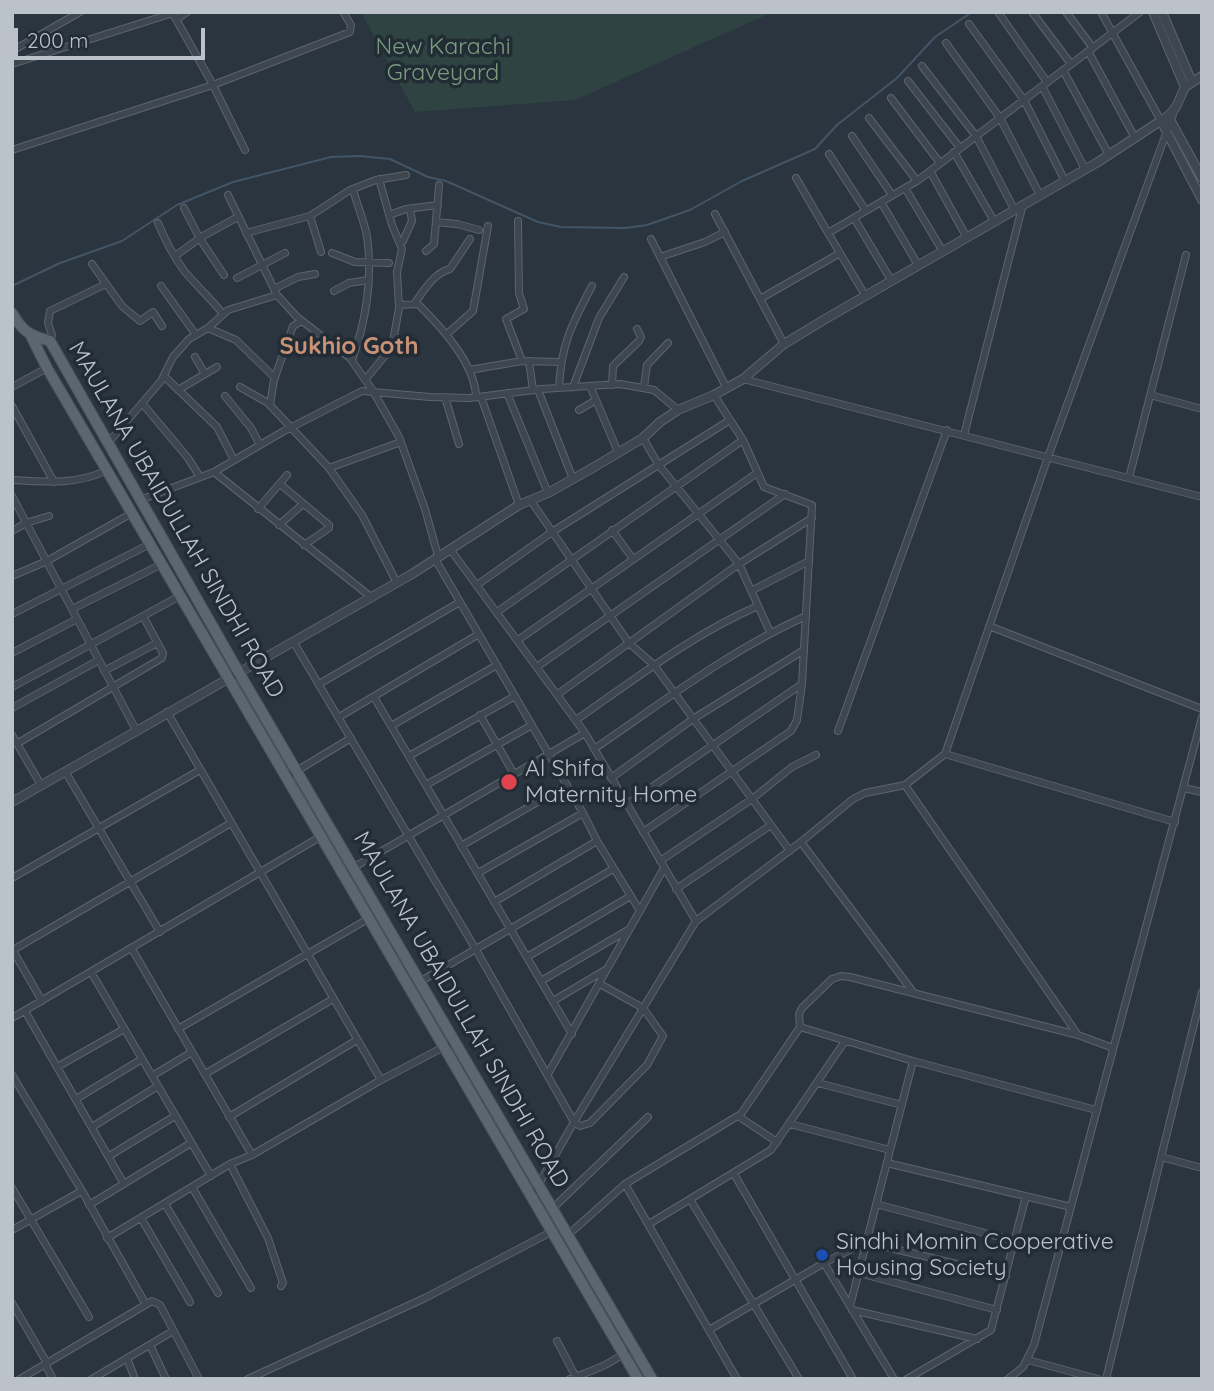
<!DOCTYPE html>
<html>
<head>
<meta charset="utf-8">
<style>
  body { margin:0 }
  #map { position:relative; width:1214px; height:1391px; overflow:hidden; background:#2a353f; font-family:Quicksand,sans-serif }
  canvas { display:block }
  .frame { position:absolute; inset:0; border:14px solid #bbc2ca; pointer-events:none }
  .scale { position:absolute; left:14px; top:28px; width:191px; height:32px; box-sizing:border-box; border:4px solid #bbc2ca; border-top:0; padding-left:9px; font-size:21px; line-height:24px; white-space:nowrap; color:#bbc2ca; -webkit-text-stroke:5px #222c35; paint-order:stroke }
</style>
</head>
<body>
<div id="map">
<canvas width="1214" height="1391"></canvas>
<div class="frame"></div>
<div class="scale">200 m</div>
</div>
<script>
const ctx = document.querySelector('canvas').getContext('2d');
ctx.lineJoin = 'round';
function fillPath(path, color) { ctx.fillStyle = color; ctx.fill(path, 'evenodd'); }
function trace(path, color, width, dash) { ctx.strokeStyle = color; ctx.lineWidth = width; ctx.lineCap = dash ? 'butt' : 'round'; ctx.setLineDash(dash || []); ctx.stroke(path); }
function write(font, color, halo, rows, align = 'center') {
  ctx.font = font + ' Quicksand,sans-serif'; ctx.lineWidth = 7; ctx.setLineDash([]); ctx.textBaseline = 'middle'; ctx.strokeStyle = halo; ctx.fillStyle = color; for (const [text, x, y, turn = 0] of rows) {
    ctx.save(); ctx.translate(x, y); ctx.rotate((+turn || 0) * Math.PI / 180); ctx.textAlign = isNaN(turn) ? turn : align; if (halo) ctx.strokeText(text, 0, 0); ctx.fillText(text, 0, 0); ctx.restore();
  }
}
const green = new Path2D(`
  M361,12H773L575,100L415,112Z`);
const stream = new Path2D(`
  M12,286L60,263L122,241L177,205L233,182L331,157L360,156L390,159L428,177L446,181L538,222L561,227L625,228L647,225L690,210L742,181L815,149L837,125L897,78L935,37L972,12`);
const minor = new Path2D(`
  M172,12L213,85L245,150
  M998,12L1047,82
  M1032,12L1071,64
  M1066,12L1093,48
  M1101,12L1161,121
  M177,19L187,12
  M969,24L1024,100L1065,181
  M946,43L1000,118L1040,195
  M12,51L80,12
  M1088,51L1135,138
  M12,64L173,13
  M922,66L976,136L1014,209
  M1063,70L1109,155
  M908,81L960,148
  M1042,86L1085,169
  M891,98L940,163
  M869,118L917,181
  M852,136L892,195
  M12,150L213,85L350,32L351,25L343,12
  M954,152L994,221
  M829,154L866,211
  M930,171L966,236
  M796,178L828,233
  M905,188L942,250
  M228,195L277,295L297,317L350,358L373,391L399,437L425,509L438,556
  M881,202L918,265
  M184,208L200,239L224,275
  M715,214L784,344
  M389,215L406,209L438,205
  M310,216L321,252
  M854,218L891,280
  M518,221L519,293L524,309L506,319L522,361
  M436,222L457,224L479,230
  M158,223C165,240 174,257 185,272C197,286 211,299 223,314
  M246,233L310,216L350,190L376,180L406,175
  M651,239L726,387
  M400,242L403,241L412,221L410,209
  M426,251L434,244L439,185
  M332,253L355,262L389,263
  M175,256L203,236L238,217
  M660,257L705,242L725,232
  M92,264L122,306L140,321L153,312L162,326
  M237,278L285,253
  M161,286L196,335
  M274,289L298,277L315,274
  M334,291L349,283L368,280
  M865,295L828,233L917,181L1140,12
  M760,299L840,253
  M415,303C424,290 434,273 450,269L470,239
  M399,305L418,304C441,327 475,363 476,397
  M208,328L236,340L275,378
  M447,334L473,311L488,226
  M50,341L52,335L48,323L50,311L106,284
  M195,357L205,374
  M352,360C366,322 373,277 367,236C364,221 357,205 353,189
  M529,361L533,390
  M469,370L522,361L560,362
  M164,376L217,427L234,460
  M743,379L1202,497
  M365,380L392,347L399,308L397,272L402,249L392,225L379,179
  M612,385L613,366L639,341L641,337L637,329
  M590,386L618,452
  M12,387L47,368
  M240,387L268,403L329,468L362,515L397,583
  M573,387L599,318L624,277
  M644,387L647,365L668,343
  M559,388C561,344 572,324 592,286
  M178,390L217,367
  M538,390L573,479
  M507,393L548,493
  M1150,395L1202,409
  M225,396L251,428L260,445
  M445,397L459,444
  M481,397L519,505
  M142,403L188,458L200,477
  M270,405L274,380L293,326L302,321
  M12,406L54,482
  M579,410L596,400
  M964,435L1023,204
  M643,438L658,464L739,564L770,632
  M108,443L161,381L173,357L189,339L208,328L228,310L277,295
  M329,468L401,442
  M214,472L371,597
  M1129,478L1186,255
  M12,480C44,482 78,485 107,470
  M280,484L329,525V528L304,545
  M12,496L136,730
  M140,500L214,472L284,431L362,391L430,397L470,398L542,389L620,384L654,390L678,410
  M531,501L629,643L654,665L790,851
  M258,509L287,475
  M279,525L303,504
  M612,530L633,559
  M12,531L26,523L49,516
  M450,549L585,733L696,921
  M435,559L583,813L597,841L640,911
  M12,576L47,561L132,513
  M477,585L552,532L730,420
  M751,591L809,561
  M72,609L162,564
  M497,612L743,440
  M12,614L150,544
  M989,626L1202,709
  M518,640L757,473
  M293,641L475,948L574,1122L580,1126L590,1123L647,1065L663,1036L643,1008L600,984
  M12,653L77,619
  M538,666L785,494
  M104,671L157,643
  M319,684L460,602
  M12,687L180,596
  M558,694L739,564L812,518
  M374,697L572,1034
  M12,708L99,660
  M167,712L381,1080
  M480,715L514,774
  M339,717L479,634
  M576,720C635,679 693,634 758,606
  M391,726L497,665
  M838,731L947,430
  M12,735L41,785
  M18,743L162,658L163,653L143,616
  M594,749C663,702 730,650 806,616
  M945,754L1175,822
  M409,756L515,696
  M65,771L160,932
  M285,778L351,738
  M611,778L693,719L804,650
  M426,785L532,725
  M905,785L1078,1035
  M1184,788L1202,792
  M627,804L802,684
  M643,832L791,731L797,720L802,684L812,505L764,487L743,440L714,395
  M801,842L913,992
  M461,846L567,785
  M660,861L752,799L792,767L816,755
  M351,869L585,733
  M478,873L583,813
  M12,878L200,770
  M676,889L771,825
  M494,902L597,841
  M12,949L42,1001
  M132,949L252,1155
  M13,950L231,823
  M527,957L629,897
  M91,972L211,1176
  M421,981L613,869
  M541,981L628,930
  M553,1001L607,969
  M25,1011L124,1184
  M12,1018L320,837
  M800,1027L913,1061L1096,1110
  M178,1029L368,919
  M57,1067L124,1029
  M205,1074L333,999
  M548,1074L664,868
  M12,1075L82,1191L145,1303
  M152,1076L192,1052
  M818,1083L902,1105
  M76,1099L142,1059
  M738,1116L777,1142
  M229,1117L357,1040
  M790,1124L890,1150
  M92,1127L158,1086
  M109,1156L175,1116
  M1161,1157L1202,1168
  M887,1163L1071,1207
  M230,1164L268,1238L283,1283L281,1286
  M734,1174L853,1379
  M625,1184L737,1379
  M192,1187L251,1288
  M12,1188L89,1317
  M531,1198L574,1122L696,921L801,842L853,799L865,793L905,785L945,754L1048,457L1175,109
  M691,1201L799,1379
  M165,1204L218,1293
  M876,1204L1015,1241
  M89,1205L191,1143
  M552,1209L648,1117
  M141,1218L190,1302
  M649,1224L771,1150L845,1041
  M12,1230L78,1193
  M568,1235L625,1184L741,1114L800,1027L799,1014L802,1008L832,979L841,976L850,977L1078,1035L1113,1048
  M107,1238L230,1164L252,1155L381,1080L455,1041
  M824,1263L866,1242L1006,1276
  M859,1273L997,1310
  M12,1303L47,1363
  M850,1306L913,1061
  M852,1310L977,1339
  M709,1330L824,1263L894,1379
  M557,1341L577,1379
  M150,1345L166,1379
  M127,1358L135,1379
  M1028,1360L1098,1379
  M45,1364L53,1379
  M20,1379L152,1301L160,1305L199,1379
  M92,1379L173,1331
  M248,1379L425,1298L551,1232
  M570,1379C596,1369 611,1365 633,1346
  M907,1379L991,1330L1026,1196
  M1008,1379L1023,1367L1034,1345L1202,717
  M1106,1379L1202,992`);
const tertiary = new Path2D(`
  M1153,12L1185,87
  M1162,12L1192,82
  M1168,116L1202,178
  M1161,121L1202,200
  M12,802L412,574L519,505L548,493L589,470L643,438L660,422L678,410L714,395L743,379L784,344L827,318L1098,162L1168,116L1176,107L1185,87L1202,76`);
const primary = new Path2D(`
  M12,313C23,332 29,335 50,341L238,671L652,1379
  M31,336L47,368L638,1379`);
const markers = [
  [509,782,9,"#e0444e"],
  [822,1255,7,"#1a4fb4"]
];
const parkNames = [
  ["New Karachi",443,47],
  ["Graveyard",443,73]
];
const streetNames = [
  ["MAULANA UBAIDULLAH SINDHI ROAD",176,520,60],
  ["MAULANA UBAIDULLAH SINDHI ROAD",461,1010,60]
];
const poiNames = [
  ["Al Shifa",525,769],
  ["Maternity Home",525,795],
  ["Sindhi Momin Cooperative",836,1242],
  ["Housing Society",836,1268]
];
const neighbourhoodNames = [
  ["Sukhio Goth",349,347]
];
fillPath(green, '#2f4342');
trace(stream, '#425566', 2);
trace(minor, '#5c656d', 8);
trace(tertiary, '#5c656d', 10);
trace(primary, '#485059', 12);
trace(minor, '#3e474f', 6);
trace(tertiary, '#3e474f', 8);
trace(primary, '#5c666f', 10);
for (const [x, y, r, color] of markers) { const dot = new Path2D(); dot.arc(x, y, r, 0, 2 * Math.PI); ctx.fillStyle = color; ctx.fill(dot); trace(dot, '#222c35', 2.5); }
write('23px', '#7c9c80', '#222c35', parkNames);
write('23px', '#bbc2ca', '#222c35', streetNames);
write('23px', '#bbc2ca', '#222c35', poiNames, 'left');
write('bold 24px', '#c99176', '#222c35', neighbourhoodNames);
</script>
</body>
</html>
